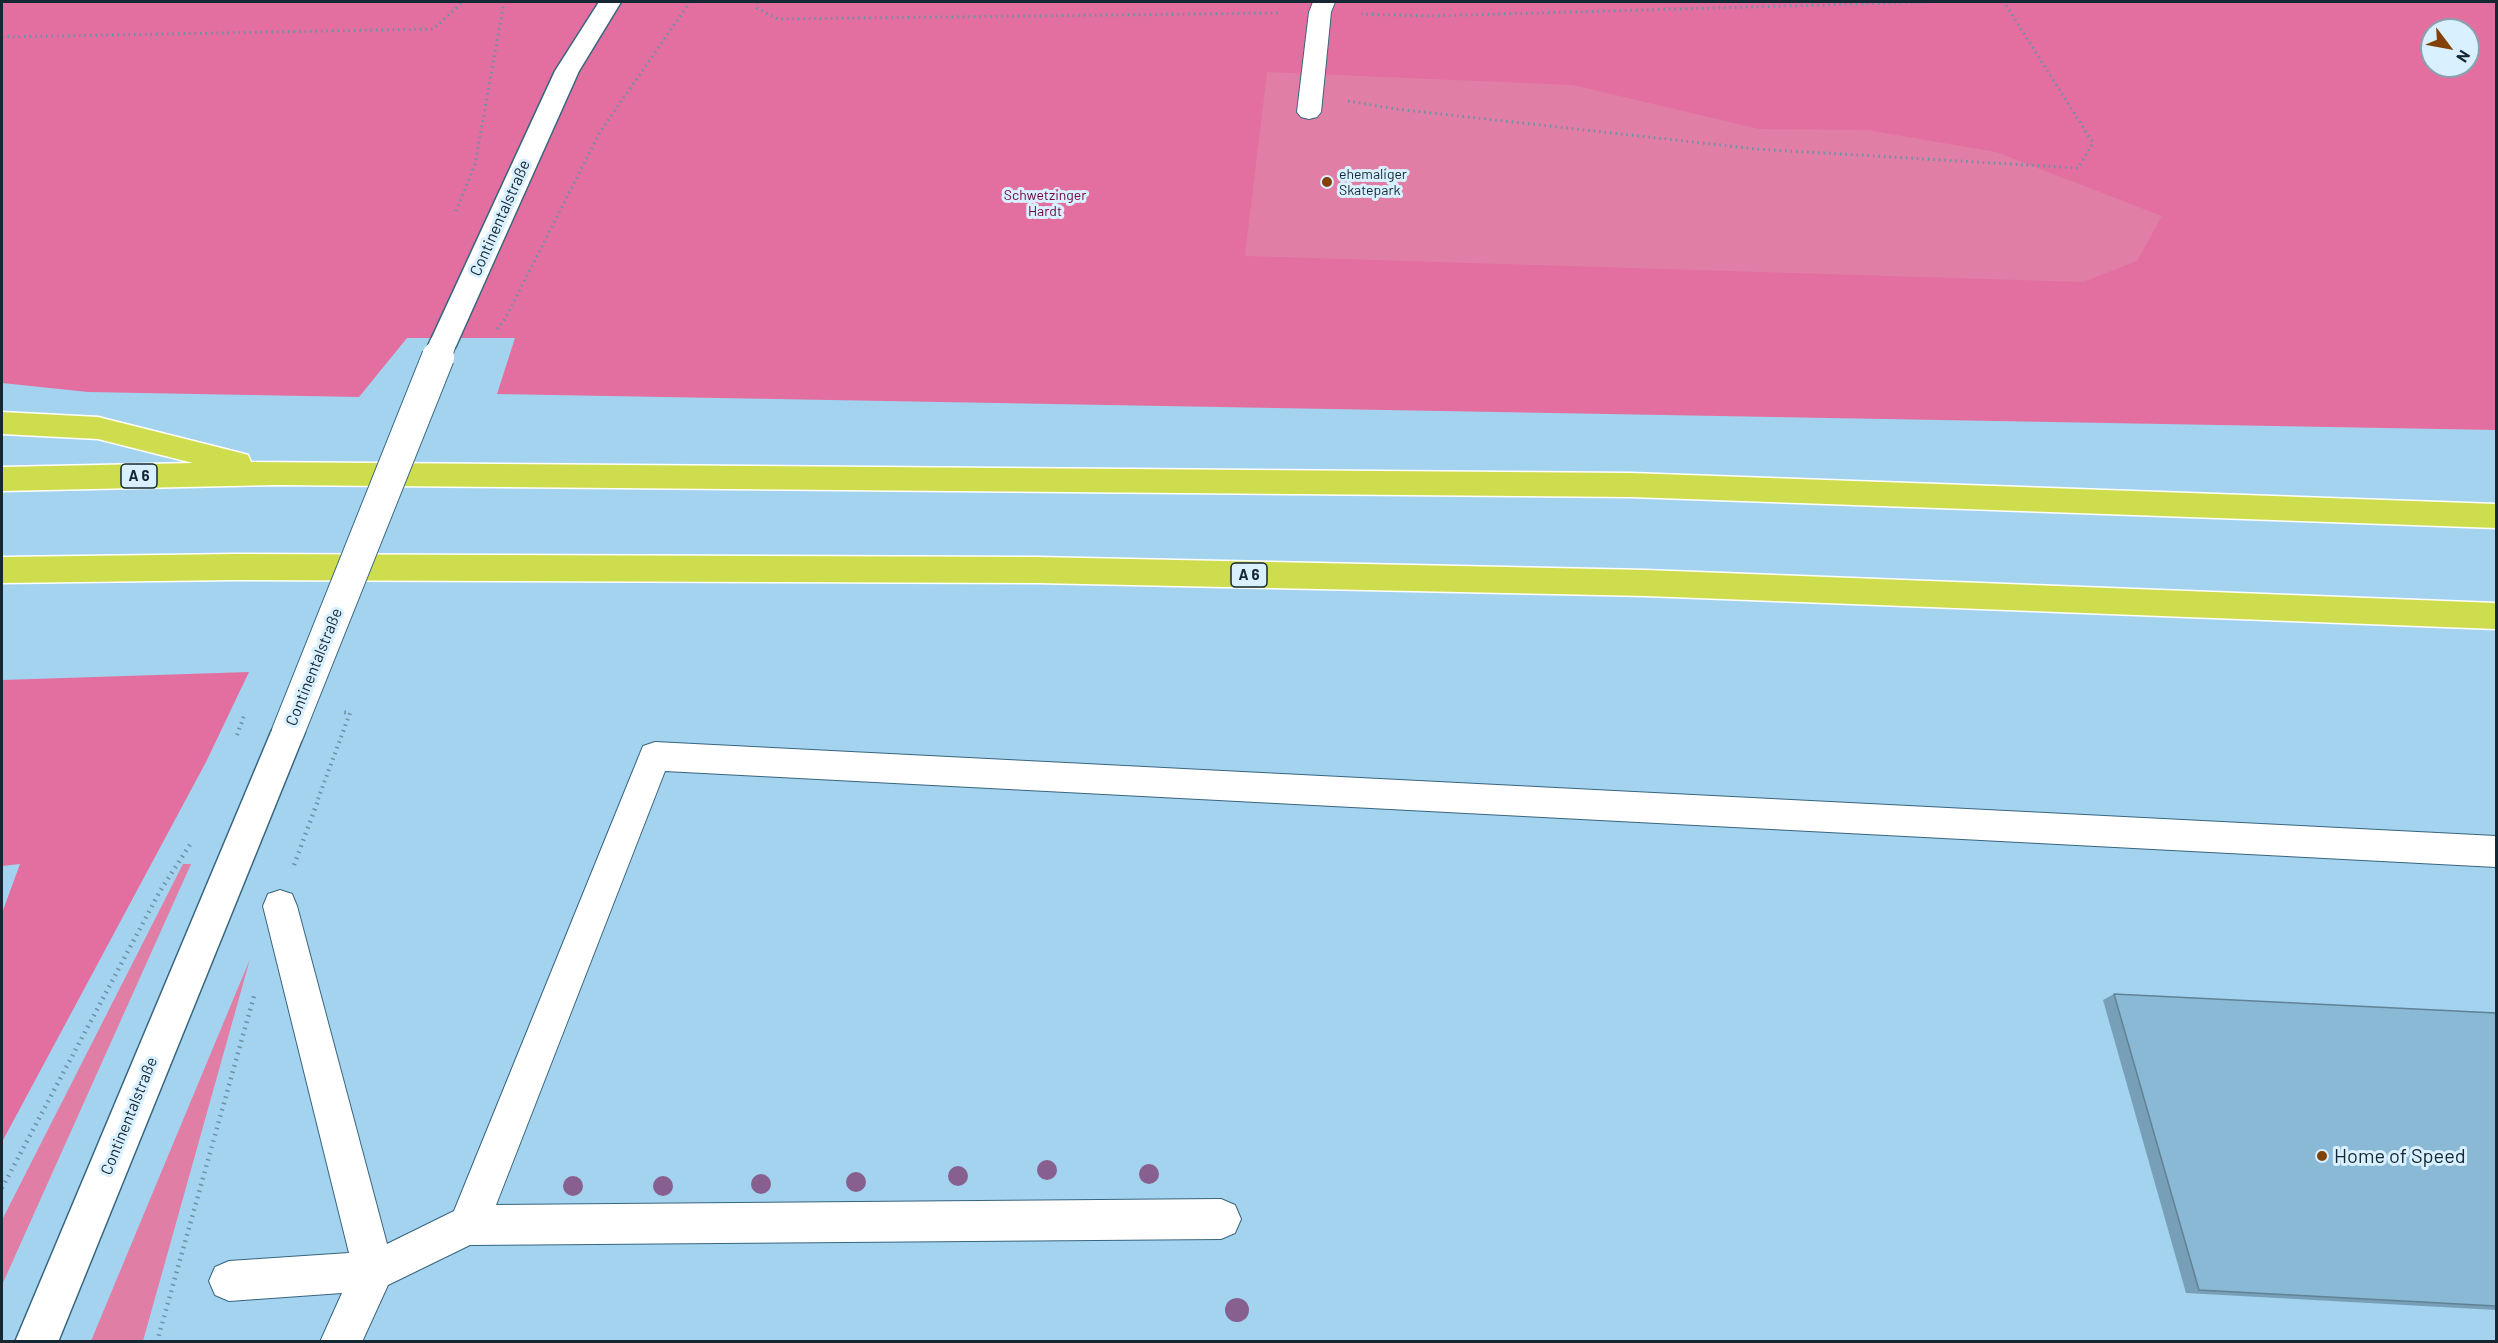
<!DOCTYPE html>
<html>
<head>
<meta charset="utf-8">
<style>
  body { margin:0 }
  #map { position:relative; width:2498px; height:1343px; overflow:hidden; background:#a3d3ef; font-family:Barlow,sans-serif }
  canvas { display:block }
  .frame { position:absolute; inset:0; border:3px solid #142732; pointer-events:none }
  .north { position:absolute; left:2420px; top:18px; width:60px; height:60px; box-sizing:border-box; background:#d8f0ff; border:2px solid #8aa0ad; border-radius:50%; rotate:122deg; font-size:16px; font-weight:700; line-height:24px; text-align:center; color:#142732 }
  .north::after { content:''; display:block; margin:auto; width:21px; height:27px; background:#824207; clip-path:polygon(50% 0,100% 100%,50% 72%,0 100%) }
</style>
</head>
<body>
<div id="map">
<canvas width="2498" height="1343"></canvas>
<div class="frame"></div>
<div class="north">N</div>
</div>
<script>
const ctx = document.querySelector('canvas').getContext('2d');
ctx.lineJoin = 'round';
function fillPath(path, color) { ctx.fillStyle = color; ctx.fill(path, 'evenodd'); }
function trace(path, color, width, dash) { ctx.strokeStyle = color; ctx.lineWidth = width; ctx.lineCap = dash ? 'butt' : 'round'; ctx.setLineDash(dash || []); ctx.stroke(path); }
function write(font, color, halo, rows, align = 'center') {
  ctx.font = font + ' Barlow,sans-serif'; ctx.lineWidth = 6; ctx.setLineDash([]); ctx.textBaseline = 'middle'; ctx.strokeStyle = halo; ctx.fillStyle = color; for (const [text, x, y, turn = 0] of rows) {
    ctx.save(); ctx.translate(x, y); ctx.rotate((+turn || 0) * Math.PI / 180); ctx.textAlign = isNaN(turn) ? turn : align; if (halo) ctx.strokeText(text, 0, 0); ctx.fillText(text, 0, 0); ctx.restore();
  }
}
const green = new Path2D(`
  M790,2H2235L2424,281L640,295Z
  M183,864H191L2,1285V1220Z
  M250,959L143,1341H91Z`);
const forest = new Path2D(`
  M2,2H2496V430L497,394L515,338H407L359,397L88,392L2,383ZM2432,30H2468V66H2432ZM1267,72L1573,85L1759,129L1867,130L1996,152L2162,216L2137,261L2083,282L1245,256Z
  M249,672L206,762L2,1142V913L20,864L2,866V680Z`);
const pathFar2 = new Path2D(`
  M757,2V8L778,19L1281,13
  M1361,14L1429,16L1927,2
  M2,37L433,29L463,2
  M1348,101L1396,109L1756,149L2078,168L2093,143L2004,2
  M456,211L475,164L504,2
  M497,329L505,319L600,132L690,2`);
const pathFar1 = new Path2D(`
  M318,799L350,713L343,712`);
const path = new Path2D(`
  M294,865L319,798
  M2,1188L160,891L191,843
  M157,1342L254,996`);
const lane = new Path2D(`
  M1313,2H1335L1331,12L1321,112L1317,117L1309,119L1301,117L1297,112L1309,12Z
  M655,742L2496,836V867L665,771L496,1205L1221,1199L1235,1205L1241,1219L1235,1233L1221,1239L470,1245L388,1285L362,1342H320L342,1293L229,1301L215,1295L209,1281L215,1267L229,1261L349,1253L263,906L268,894L280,890L292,894L297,906L387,1244L454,1211L639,756L643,746Z`);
const street = new Path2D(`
  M599,2H621L579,71L456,346L452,353L442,356L432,353L428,346L555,71Z
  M288,717L300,722L305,732L58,1342H15L271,732L276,722Z`);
const highway = new Path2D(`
  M2,412L98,417L237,452L248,455L251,462L1631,473L2496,504V528L1631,497L276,485L2,491V467L193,463L98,439L2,434Z
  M236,554L1037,557L1646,570L2496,603V629L1646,596L1037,583L236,580L2,583V557Z`);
const pathBridge = new Path2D(`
  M237,735L244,716`);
const streetBridgeFar1 = new Path2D(`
  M437,358L442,346`);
const streetBridge = new Path2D(`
  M288,732L438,357`);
const trees = [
  [1047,1170,10],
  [1149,1174,10],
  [958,1176,10],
  [856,1182,10],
  [761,1184,10],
  [573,1186,10],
  [663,1186,10],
  [1237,1310,12]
];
const wall = new Path2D(`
  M2114,994L2496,1013V1310L2186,1293L2103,1000Z`);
const building = new Path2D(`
  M2114,994L2496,1013V1306L2199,1290Z`);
const markers = [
  [1327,182,6,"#824207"],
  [2322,1156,6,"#824207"]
];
const farPoinames = [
  ["ehemaliger",1339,174],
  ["Skatepark",1339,190]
];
const farParknames = [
  ["Schwetzinger",1045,195],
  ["Hardt",1045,211]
];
const shields = [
  [139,476,36],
  [1249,575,36]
];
const shieldNames = [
  ["A 6",139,476],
  ["A 6",1249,575]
];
const streetNames = [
  ["Continentalstraße",500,218,-66],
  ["Continentalstraße",314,667,-68],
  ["Continentalstraße",129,1116,-68]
];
const nearPoinames = [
  ["Home of Speed",2334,1156]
];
fillPath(green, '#e07ea5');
fillPath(forest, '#e36fa0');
trace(lane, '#38657e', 2);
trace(street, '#38657e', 3);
trace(highway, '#fff', 3);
trace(pathFar2, '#6c91a6', 3, [1.5, 4]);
trace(pathFar1, '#6c91a6', 4, [1.5, 4.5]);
trace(path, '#6c91a6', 4.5, [1.5, 5]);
fillPath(lane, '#fff');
fillPath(street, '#fff');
fillPath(highway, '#cedd4e');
trace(streetBridgeFar1, '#38657e', 28, []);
trace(streetBridge, '#38657e', 34, []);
trace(pathBridge, '#6c91a6', 4, [1.5, 4.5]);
trace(streetBridgeFar1, '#fff', 26);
trace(streetBridge, '#fff', 32);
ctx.fillStyle = '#88608f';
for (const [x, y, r] of trees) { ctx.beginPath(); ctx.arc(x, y, r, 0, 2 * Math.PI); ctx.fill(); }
fillPath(wall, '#779fb7');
fillPath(building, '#8ab9d5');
trace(building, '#618295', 1.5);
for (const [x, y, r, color] of markers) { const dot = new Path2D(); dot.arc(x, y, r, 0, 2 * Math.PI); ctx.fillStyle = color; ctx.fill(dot); trace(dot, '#d8f0ff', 2); }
write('14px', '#142732', '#d8f0ff', farPoinames, 'left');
write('14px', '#720241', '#d8f0ff', farParknames);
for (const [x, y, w] of shields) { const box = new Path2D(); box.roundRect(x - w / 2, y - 12, w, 24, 4.5); ctx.fillStyle = '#d8f0ff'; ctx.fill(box); trace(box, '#142732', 1.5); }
write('bold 15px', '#142732', null, shieldNames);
write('16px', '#142732', '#d8f0ff', streetNames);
write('20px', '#142732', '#d8f0ff', nearPoinames, 'left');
</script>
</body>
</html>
